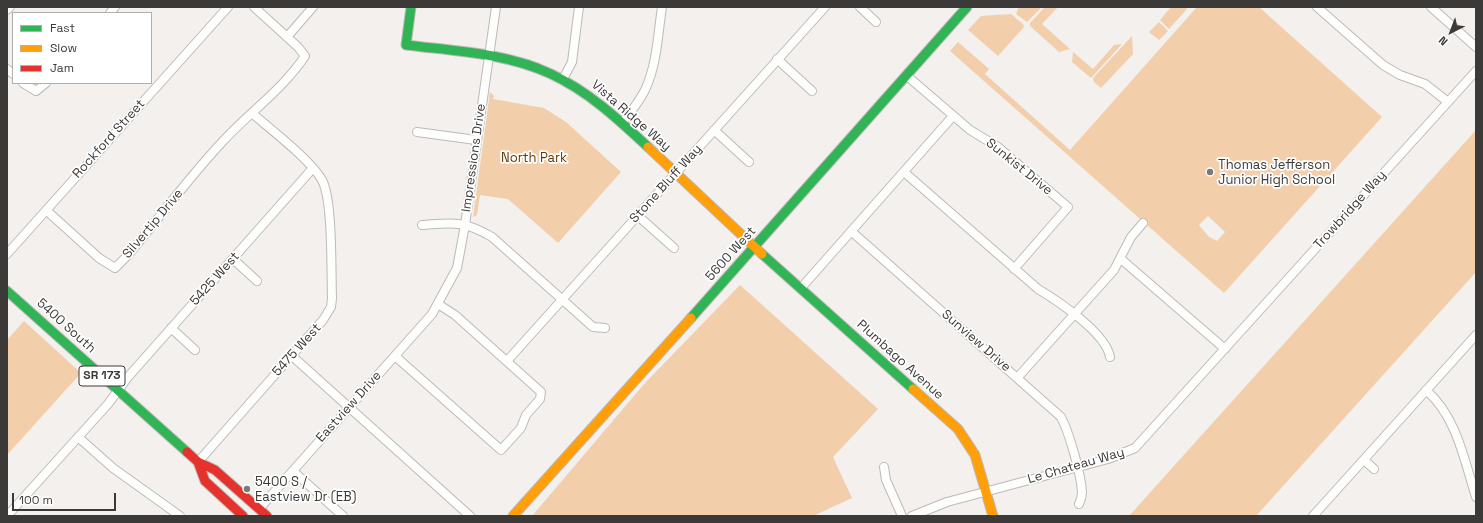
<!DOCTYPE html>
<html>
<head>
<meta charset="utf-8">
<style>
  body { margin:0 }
  #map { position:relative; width:1483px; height:523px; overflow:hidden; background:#f3f0ed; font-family:"Space Grotesk",sans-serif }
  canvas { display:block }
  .frame { position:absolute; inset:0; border:8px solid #3c3a38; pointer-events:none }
  .legend { position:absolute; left:12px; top:12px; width:140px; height:72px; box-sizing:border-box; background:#fff; border:1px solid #b1b0af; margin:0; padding:5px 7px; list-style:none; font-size:12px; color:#3c3a38 }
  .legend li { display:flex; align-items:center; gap:8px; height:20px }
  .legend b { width:20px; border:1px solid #b1b0af }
  .north { position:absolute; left:1431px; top:12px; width:40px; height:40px; -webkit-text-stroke:3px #fff; paint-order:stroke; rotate:222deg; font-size:11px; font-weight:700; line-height:16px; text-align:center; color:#3c3a38 }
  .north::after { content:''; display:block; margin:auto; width:14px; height:18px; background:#3c3a38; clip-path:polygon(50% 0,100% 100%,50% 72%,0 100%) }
  .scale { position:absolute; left:12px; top:493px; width:104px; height:18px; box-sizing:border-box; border:2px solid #3c3a38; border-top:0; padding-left:5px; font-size:12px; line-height:14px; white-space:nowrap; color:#3c3a38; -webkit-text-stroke:3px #fff; paint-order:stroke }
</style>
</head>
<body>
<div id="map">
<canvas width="1483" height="523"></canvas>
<div class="frame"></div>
<ul class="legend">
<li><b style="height:5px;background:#30b455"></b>Fast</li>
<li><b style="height:5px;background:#ff9f0a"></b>Slow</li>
<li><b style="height:5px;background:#e5322d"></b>Jam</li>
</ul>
<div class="north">N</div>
<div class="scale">100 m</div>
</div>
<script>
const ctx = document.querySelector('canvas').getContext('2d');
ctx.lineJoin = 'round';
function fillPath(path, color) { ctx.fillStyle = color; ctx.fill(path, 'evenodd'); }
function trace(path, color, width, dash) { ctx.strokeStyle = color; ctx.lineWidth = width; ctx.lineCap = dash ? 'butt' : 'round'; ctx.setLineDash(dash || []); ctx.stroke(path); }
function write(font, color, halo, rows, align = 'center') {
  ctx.font = font + ' "Space Grotesk",sans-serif'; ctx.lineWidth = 3.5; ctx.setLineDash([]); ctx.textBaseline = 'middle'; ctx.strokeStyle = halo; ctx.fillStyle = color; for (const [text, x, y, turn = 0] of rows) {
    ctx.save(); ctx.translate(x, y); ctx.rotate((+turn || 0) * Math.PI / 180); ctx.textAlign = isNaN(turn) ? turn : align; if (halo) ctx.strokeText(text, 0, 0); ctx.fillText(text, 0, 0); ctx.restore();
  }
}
const green = new Path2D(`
  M1019,7H1041V8L1027,22L1016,14Z
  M1045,7H1058L1042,24L1070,49L1059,52L1030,26V23Z
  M1171,7H1184L1187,9L1169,29L1160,20Z
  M1197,7H1259L1382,117L1224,293L950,51L958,42L989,69L985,74L1070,150ZM1208,216L1225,232L1217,241L1209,237L1199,225Z
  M1011,14L1023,24L1024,27L998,56L968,30L981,16Z
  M1159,22L1168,31L1159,40L1149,32Z
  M1132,36L1133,54L1101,88L1094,82L1093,78Z
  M1122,44L1091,78L1072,62L1073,52L1093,69L1114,45Z
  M490,92L494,96L493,99L544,108L566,122L621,172L558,243L508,199L480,195L477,215L473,217Z
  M1476,130V272L1256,516H1129Z
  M740,285L878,409L833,457L852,498L813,516H532L645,383Z
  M24,321L81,373L7,455V340Z`);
const street = new Path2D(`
  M860,7L876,22
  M1317,7L1383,65L1400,75L1425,84L1448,102
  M1431,7L1476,47
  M7,10L10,7
  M110,13L115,7
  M287,37L313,7
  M777,59L812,91
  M7,69L13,74
  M906,75L970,130L998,147L1068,207L1014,269
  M563,79L572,62L579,7
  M23,83L36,91L46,83
  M622,123C631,112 639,102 645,90C657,65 658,33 662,7
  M714,130L749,162
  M417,132L476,140
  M904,172L1038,289C1058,301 1106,333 1110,357
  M46,210L99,258L115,268L128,255C160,217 190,176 224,140C251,111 283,89 305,56L298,47L254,7
  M637,215L674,248
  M422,225C454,223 463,220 492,237L593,327L605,328
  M851,231L1061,417C1069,432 1081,474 1082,492C1082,496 1081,500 1079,504
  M7,254L228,7
  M233,259L257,281
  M1121,259L1225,349
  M801,288L953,116
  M171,328L195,350
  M292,356L470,516
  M395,356L501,450L521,428L526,415L540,399L541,392L455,315L438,304
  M507,361L825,7
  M1018,377L1114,270L1131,237L1143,223
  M1426,390C1457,417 1464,460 1476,497
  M78,437L113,468L180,516
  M1364,460L1374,469
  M198,462L323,320L331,307L332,298C331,272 333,200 322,180C310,159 271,130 252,113
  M884,467L886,480L902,516
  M293,471L343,516
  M259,509L432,314L457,268L465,225L496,7
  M7,516L108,404L128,377L313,168
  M912,516L947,502L1108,459L1135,448L1476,71
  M1313,516L1476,335`);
const fast = new Path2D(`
  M411,7L406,45C454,51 507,53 551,74C588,91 618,119 648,147
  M762,254L913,389
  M7,291L187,452
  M691,318L967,7`);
const slow = new Path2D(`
  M648,147L762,254
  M913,389L958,429L975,455L993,516
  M513,516L691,318`);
const jam = new Path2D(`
  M187,452L198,462L215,470L267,516
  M198,462L205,481L243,516`);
const markers = [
  [1210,172,4,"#7c7a77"],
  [247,489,4,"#7c7a77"]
];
const shields = [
  [102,376,46]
];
const shieldNames = [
  ["SR 173",102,376]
];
const streetNames = [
  ["Vista Ridge Way",631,116,41],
  ["Rockford Street",109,139,-48],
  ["Impressions Drive",474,158,-82],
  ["Sunkist Drive",1019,167,39],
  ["Stone Bluff Way",666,184,-48],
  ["Trowbridge Way",1350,210,-48],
  ["Silvertip Drive",153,224,-50],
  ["5600 West",731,254,-48],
  ["5425 West",215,279,-48],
  ["5400 South",66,326,42],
  ["Sunview Drive",976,341,41],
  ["5475 West",297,350,-48],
  ["Plumbago Avenue",900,360,42],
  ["Eastview Drive",349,407,-48],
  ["Le Chateau Way",1076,466,-16]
];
const parkNames = [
  ["North Park",534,158]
];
const poiNames = [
  ["Thomas Jefferson",1218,165],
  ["Junior High School",1218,180],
  ["5400 S /",255,482],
  ["Eastview Dr (EB)",255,497]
];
fillPath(green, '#f2ceab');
trace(street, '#bdbab8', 10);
trace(fast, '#bdbab8', 11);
trace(slow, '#bdbab8', 11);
trace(jam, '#bdbab8', 11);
trace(street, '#fdfdfc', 8);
trace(fast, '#30b455', 9);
trace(slow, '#ff9f0a', 9);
trace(jam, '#e5322d', 9);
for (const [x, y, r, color] of markers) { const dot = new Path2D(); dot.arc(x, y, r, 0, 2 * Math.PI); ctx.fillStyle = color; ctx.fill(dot); trace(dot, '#fff', 1.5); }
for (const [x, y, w] of shields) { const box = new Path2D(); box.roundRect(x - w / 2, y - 10, w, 20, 3); ctx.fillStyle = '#fff'; ctx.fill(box); trace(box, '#3c3a38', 1); }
write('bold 12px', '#3c3a38', null, shieldNames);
write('13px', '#3c3a38', '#fff', streetNames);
write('13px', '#653904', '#fff', parkNames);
write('13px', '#3c3a38', '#fff', poiNames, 'left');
</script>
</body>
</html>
